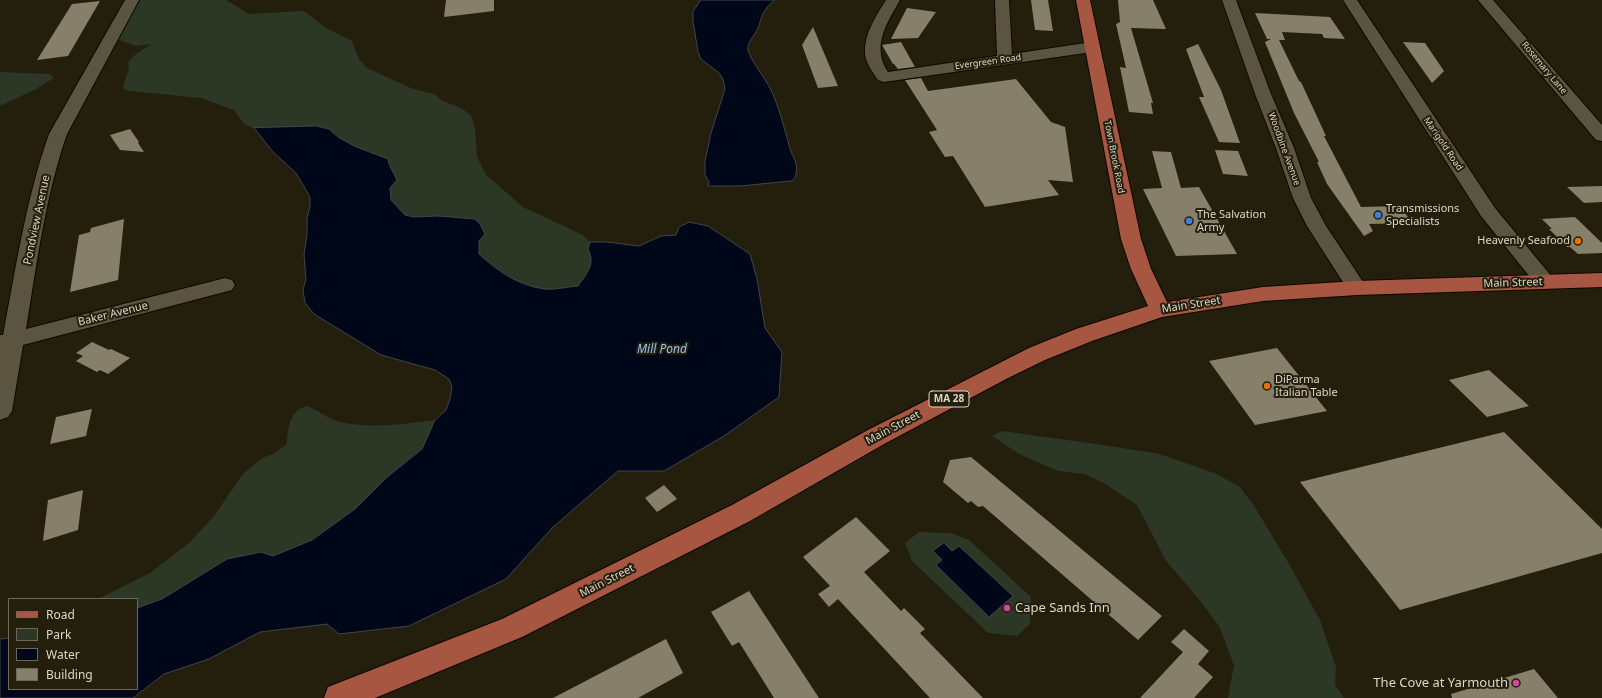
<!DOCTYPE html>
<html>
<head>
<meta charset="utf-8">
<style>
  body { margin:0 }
  #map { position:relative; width:1602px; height:698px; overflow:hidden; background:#241e0c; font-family:"Noto Sans",sans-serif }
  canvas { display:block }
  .legend { position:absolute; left:8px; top:598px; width:130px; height:92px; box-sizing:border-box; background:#241e0c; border:1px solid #6d6859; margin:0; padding:5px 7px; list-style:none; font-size:12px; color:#dbd7cc }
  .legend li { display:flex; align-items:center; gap:8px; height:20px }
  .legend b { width:20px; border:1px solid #6d6859 }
</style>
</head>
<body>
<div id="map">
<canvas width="1602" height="698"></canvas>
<ul class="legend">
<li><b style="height:5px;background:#a65641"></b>Road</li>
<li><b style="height:11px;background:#2c3825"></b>Park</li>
<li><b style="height:11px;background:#000718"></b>Water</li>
<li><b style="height:11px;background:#867f6a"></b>Building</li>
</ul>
</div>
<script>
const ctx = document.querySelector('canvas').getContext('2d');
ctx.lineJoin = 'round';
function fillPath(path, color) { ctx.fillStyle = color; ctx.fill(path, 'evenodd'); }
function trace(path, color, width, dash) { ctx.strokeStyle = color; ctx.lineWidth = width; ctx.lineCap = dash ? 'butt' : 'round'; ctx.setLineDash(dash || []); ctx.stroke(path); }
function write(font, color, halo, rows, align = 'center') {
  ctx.font = font + ' "Noto Sans",sans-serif'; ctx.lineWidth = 4; ctx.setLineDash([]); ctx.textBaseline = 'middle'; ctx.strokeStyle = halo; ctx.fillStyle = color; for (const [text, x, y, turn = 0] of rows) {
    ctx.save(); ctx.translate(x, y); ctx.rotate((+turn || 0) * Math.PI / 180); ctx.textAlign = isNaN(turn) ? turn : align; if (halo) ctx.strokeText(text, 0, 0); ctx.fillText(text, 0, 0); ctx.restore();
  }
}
const green = new Path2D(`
  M139,0H226L249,14L304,11L326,28L352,41L359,59L367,68L413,89L434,94L443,101L461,108L471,115L475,129L477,157L486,175L523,207L583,235L590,242L588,249C596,264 587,273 578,286C567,287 554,290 544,289C517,285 498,271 478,254L479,241L438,216L414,217L405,215L391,200L390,188L378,155L354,146L338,137L329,129L316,126L254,128L244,124L234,110L201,98L130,91L124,89L123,86L129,69L128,62L136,54L151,44L136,46L117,39Z
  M0,72L51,74V76L54,78L36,89L0,106Z
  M307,406C318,410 328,419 340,422C372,429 403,424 435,420L422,449L386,478L355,509L312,540L273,556L261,552L227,559L162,599L137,608V599H98L150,573L190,542L214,516L243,474L259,460L276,452L287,444C287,434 289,417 298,410C300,408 304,407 307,406Z
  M1002,431L1103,445L1160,454L1214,473L1239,486L1253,504L1288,562L1320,620L1336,667L1335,685L1344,698H1228L1234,665L1219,626L1198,598L1166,561L1137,505L1107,485L1085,474L1058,471L1019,454L992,436Z
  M919,532L950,533L969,540L1031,597L1030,624L1017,636L988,633L912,561L905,543Z`);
const water = new Path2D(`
  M701,0H775C772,3 768,5 766,9C761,15 761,21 758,28C755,36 747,41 748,50C751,61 765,78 771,90C779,107 784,127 789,145C791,155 799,163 796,174C796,177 794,179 791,181L740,186H708L709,182L705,175V161L711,133L725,89L723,79L719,73L701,59L698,52L693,21V12Z
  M316,126L329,129L338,137L354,146L388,159L389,164L397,180L390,188L391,200L405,215L414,217L438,216L475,219L480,224L485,234L479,241V254C498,271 517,285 544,289C554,290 567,287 578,286C587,273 596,264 588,249L590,242H607L639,246L661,236L676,235L679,227L689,222L708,226L750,254L757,279L765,328L782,352L779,397L724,436L664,471H618L553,527L506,579L409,626L339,634L327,624L260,632L209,659L164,674L133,698H0V639L9,638V689H137V608L162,599L227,559L261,552L273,556L312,540L355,509L386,478L422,449L435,420L446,410L450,399L452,387L449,379L435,370L381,355L314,314L305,303L303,290L306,279L304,255L307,235V218L310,206V197L296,173L273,152L254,128Z
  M944,543L952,551L959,546L1013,596L989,617L936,565L942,560L933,551Z`);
const building = new Path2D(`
  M446,0H494V11L444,17Z
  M1031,0H1048L1053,31L1035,30Z
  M1118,0H1153L1166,29L1131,28L1153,103H1151L1153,114L1129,112L1120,67L1126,68L1116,24L1120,22Z
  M100,1L68,56L37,60L72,4Z
  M907,8L936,12L918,38L891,39Z
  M1255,13L1330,17L1345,39L1324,38L1322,34L1282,32L1285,40H1279L1299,81L1301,82L1326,136H1324L1361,207L1399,206L1413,223L1369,224L1373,231L1364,236L1327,184L1317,162H1319L1294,113L1265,42L1271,39H1267Z
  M813,27L838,86L818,88L802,45Z
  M901,42L915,67L898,69L894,64H893L882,45Z
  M1403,42L1425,43L1444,71L1432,83Z
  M1198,44L1221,90L1240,143L1219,142L1199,97H1204L1186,49Z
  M921,78L928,91L1016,79L1051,122L1065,127L1073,182L1048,180L1059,195L985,207L953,156L945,157L929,132L937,130L905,80Z
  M130,129L139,142L138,143L144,152L120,150L110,135Z
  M1215,150L1238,151L1248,176L1223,174Z
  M1152,151L1171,152L1181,188L1199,187L1237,254L1176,256L1143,189L1162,188Z
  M1602,186V202L1584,203L1567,187Z
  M1575,217L1602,243V253L1578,254L1570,247H1567L1549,229H1552L1542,219Z
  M124,219L118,280L70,292L79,235L90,232L91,228Z
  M92,342L109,350L111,349L130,358L108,374L100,370L97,372L76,361L83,356L76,353Z
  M1277,348L1327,411L1255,425L1209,361Z
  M1489,370L1529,406L1487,417L1449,380Z
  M92,409L86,436L50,444L56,417Z
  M1504,432L1602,529V553L1400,610L1300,482Z
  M971,457L1162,616L1138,640L983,506L978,507L971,501L968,503L943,482L950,460Z
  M664,485L677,499L657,512L645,498Z
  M83,490L78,530L43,541L48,500Z
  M856,517L890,551L864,572L901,611L904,608L925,629L920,633L983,698H930L838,599L829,607L818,594L830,586L803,557Z
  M749,591L819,698H774L739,642L732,646L711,612Z
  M1184,629L1209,651L1198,664L1213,677L1194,698H1140L1183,652L1171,642Z
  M666,639L683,673L638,698H553Z
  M1534,669L1558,698H1452L1451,694Z`);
const minor = new Path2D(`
  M125,0H139L67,134C45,197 37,263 26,329L225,278L232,280L235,285L232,290L23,345L12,411L8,417L0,420V335H3C16,267 26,199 49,134Z
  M886,0H900C887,23 871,46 888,72L997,56L995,0H1009L1012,54L1092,42L1097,44L1100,47L1097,50L1092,52L884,82L878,80C874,74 868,66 866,59C861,38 876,16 886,0Z
  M1222,0H1236L1271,94L1294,148L1311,198L1326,226L1367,288L1364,293L1357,295L1350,293L1307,226L1293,198L1276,148L1255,94Z
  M1343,0H1357L1495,208L1552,277L1555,282L1552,287L1545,289L1538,287L1481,216Z
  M1478,0H1493L1602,125V141L1596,140Z`);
const major = new Path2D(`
  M1076,0H1090L1141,239L1151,269L1167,302L1263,287L1357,281L1602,273V287L1357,295L1263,301L1162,317L1092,341L1045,360L1008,378L884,444L750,521L522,637L375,698H324L328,687L502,619L732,505L868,430L1029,348L1076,329L1148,306L1131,269L1121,239Z`);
const markers = [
  [1378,215,4,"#3f7fe0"],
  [1189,221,4,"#3f7fe0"],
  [1578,241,4,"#e8710a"],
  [1267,386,4,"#e8710a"],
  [1007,608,4,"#d1479c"],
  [1516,683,4,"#d1479c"]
];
const farStreetnames = [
  ["Evergreen Road",988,62,-8],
  ["Rosemary Lane",1544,68,50],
  ["Marigold Road",1443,144,56],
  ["Woodbine Avenue",1284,149,70],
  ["Town Brook Road",1114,157,79]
];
const shields = [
  [949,399,40]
];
const shieldNames = [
  ["MA 28",949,399]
];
const poiNames = [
  ["Transmissions",1386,209],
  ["Specialists",1386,222],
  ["The Salvation",1197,215],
  ["Army",1197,228],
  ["Heavenly Seafood",1570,241,"right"],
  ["DiParma",1275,380],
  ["Italian Table",1275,393]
];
const streetNames = [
  ["Pondview Avenue",37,220,-78],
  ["Main Street",1513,283,-2],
  ["Main Street",1191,305,-9],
  ["Baker Avenue",113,314,-14],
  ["Main Street",893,428,-28],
  ["Main Street",607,581,-27]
];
const waterNames = [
  ["Mill Pond",662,350]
];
const nearPoinames = [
  ["Cape Sands Inn",1015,608],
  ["The Cove at Yarmouth",1508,683,"right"]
];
fillPath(green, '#2c3825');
fillPath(water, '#000718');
trace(water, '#42454e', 1);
fillPath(building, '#867f6a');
trace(minor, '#0d0800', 2);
trace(major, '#0d0800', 2);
fillPath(minor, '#5a5440');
fillPath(major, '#a65641');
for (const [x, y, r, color] of markers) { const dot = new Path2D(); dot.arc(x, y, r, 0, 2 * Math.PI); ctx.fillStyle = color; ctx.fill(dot); trace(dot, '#241e0c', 1.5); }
write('9px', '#dbd7cc', '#241e0c', farStreetnames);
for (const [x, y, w] of shields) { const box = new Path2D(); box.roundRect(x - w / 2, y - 8, w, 16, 3); ctx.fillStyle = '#241e0c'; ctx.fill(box); trace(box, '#dbd7cc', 1); }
write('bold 10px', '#dbd7cc', null, shieldNames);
write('11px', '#dbd7cc', '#241e0c', poiNames, 'left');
write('11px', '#dbd7cc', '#241e0c', streetNames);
write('italic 12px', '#99c4ef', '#241e0c', waterNames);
write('13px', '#dbd7cc', '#241e0c', nearPoinames, 'left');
</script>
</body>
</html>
